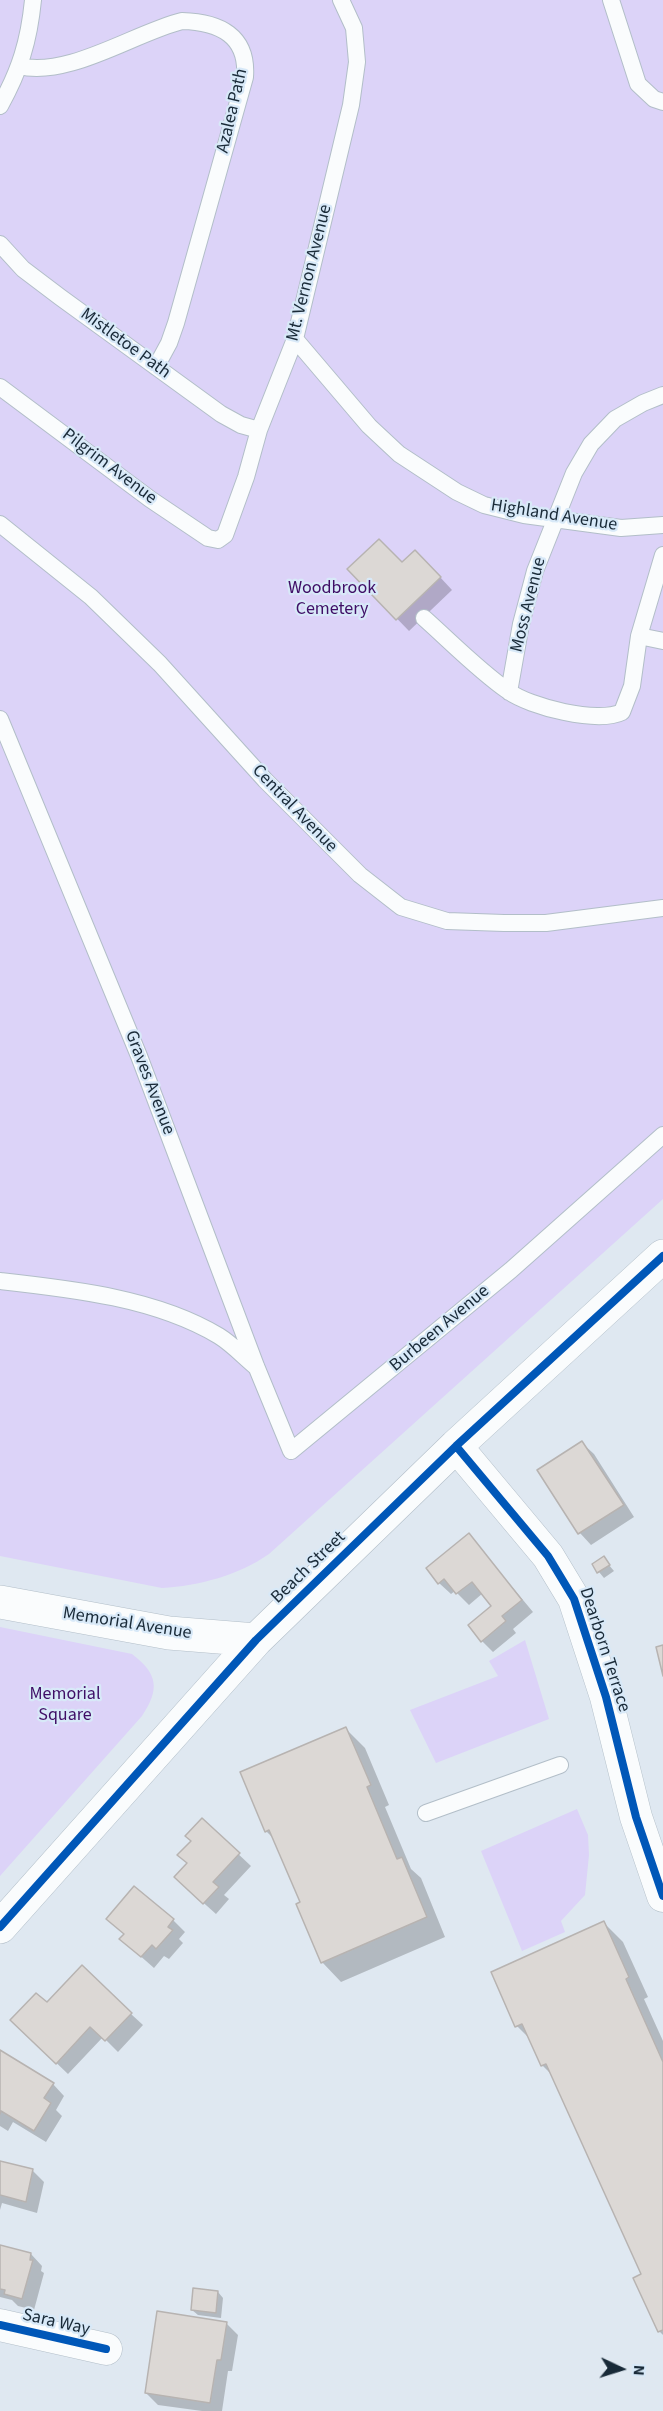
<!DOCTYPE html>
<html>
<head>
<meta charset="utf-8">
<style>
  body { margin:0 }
  #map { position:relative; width:663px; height:2411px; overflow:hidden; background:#dfe8f1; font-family:"Source Sans 3",sans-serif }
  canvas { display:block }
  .north { position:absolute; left:591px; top:2339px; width:60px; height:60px; -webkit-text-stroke:4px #d8e9f8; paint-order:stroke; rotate:94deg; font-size:16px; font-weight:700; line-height:24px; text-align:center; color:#192a38 }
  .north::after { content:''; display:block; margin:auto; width:21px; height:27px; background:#192a38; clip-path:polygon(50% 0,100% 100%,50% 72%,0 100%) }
</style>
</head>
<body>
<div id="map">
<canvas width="663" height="2411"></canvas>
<div class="north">N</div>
</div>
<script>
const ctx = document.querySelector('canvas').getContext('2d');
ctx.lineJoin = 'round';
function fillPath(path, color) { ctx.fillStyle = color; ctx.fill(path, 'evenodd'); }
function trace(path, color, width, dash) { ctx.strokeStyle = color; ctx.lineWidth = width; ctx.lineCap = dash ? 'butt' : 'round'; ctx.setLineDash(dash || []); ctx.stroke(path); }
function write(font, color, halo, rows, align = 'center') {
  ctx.font = font + ' "Source Sans 3",sans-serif'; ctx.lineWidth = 4.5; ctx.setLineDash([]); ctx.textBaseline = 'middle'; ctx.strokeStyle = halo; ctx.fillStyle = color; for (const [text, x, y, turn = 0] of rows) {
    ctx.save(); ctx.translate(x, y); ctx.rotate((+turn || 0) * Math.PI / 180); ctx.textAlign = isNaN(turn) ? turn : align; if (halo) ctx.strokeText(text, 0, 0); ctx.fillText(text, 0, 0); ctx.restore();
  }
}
const green = new Path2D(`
  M0,0H663V1199L269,1554C239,1575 199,1586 162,1588L0,1556Z
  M0,1627L132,1654C158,1674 160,1689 142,1716L0,1876Z
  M525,1640L549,1719L436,1763L410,1710L498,1676L489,1661Z
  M577,1809L588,1835L589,1855L585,1895L561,1921L565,1932L522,1951L481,1851Z`);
const shadow = new Path2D(`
  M427,563L452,590L409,631L349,569Z
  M582,1443L594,1454L634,1517L591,1545L580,1533L539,1471Z
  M469,1535L533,1612L513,1629L516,1633L493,1652L482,1641L493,1606L483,1593L469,1605L455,1591L451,1594L439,1583Z
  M603,1558L614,1571L604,1578L599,1572Z
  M346,1729L365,1748L389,1805L385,1807L411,1869L421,1878L445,1937L341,1982L322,1962L302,1902L275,1840L266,1831Z
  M202,1820L251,1866L224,1895L229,1899L216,1914L188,1889L192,1841Z
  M173,1920L185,1932L179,1939L183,1943L169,1959L164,1956L154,1968L121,1939Z
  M603,1922L623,1942L648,1997L644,1999L663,2041V2335L659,2331L643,2275L553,2076L542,2065L531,2040L517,2026Z
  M47,2004L131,2014L143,2025L118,2052L103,2037L68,2074L24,2032Z
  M0,2052L53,2084L64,2096L56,2110L62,2116L46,2142L13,2122L8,2131L0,2126Z
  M0,2162L33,2171L44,2182L37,2213L2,2203L0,2210Z
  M0,2246L31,2254L42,2266L41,2271L44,2273L34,2310L18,2306L12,2300L0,2297Z
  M218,2292L223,2298L221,2318L198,2315L192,2310Z
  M226,2323L238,2335L232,2371H228L222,2411H202L158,2405L146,2393Z`);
const building = new Path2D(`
  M379,539L402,562L415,550L441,577L396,620L347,569Z
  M582,1441L624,1505L578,1534L537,1470Z
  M469,1533L522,1600L502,1616L506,1621L481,1642L468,1625L491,1606L472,1582L456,1594L444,1579L438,1584L426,1568Z
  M604,1556L610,1565L597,1573L592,1564Z
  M663,1645V1676L656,1647Z
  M346,1727L371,1785L367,1787L397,1859L402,1857L427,1917L321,1963L296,1904L300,1902L269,1830L265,1832L240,1772Z
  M202,1818L240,1853L213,1882L219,1887L203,1904L174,1877L187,1863L177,1855L191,1841L185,1836Z
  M134,1886L174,1919L168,1927L173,1930L156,1949L152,1945L141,1957L119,1939L124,1934L106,1919Z
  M604,1921L629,1977L626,1979L663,2062V2330L658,2332L633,2278L641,2274L546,2064L541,2066L522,2024L515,2027L491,1972Z
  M82,1965L132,2013L105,2041L90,2027L56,2064L10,2020L36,1993L47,2002Z
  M0,2050L54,2083L44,2098L51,2103L34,2131L1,2111L0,2114Z
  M0,2161L33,2169L26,2202L0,2195Z
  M0,2245L31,2253L30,2260H33L22,2299L4,2294L5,2290L0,2289Z
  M193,2288L218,2291L216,2313L191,2310Z
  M157,2311L227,2322L221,2360H217L210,2403L145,2393Z`);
const service = new Path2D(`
  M611,0L638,84L654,99L663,102
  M19,66C69,78 134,33 182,21C220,22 248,36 245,77L176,323L169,343L156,367
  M0,106C20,70 29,41 33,0
  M0,244L23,269L60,297L221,414L241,425L259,430
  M295,339L369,426L399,454L457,492L484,505L524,515L621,528L663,525
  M0,387L150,499L208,538L218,540L225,535L246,477L259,430L295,339L351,105L357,62L354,28L341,0
  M0,524L91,597L160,664L265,780L360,875L401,907L447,921L504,923H546L663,908
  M424,618C451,642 478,670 508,691C530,707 598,724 622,712L632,686L639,636L663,555
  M639,636L663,641
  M509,692L521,624L535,571L574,473L591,444L615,419L643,403L663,395
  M0,719L139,1056L256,1366L291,1451L511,1270L663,1135
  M0,1281C72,1289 156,1298 219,1336C232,1344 243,1356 255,1366
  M426,1813L560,1765`);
const minor = new Path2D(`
  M456,1446L548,1556L574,1599L606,1697L636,1817L663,1896
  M0,2325L106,2349`);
const tertiary = new Path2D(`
  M0,1602L169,1633L256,1640
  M0,1927L256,1640L456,1446L663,1256`);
const cycleway = new Path2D(`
  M456,1446L548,1556L574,1599L606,1697L636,1817L663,1896
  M0,1927L256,1640L456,1446L663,1256
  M0,2325L106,2349`);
const streetNames = [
  ["Azalea Path",233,111,-77],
  ["Mt. Vernon Avenue",310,273,-76],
  ["Mistletoe Path",125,344,36],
  ["Pilgrim Avenue",109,467,37],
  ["Highland Avenue",554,516,9],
  ["Moss Avenue",529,605,-76],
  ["Central Avenue",294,809,46],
  ["Graves Avenue",149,1083,69],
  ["Burbeen Avenue",440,1329,-40],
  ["Beach Street",309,1568,-44],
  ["Memorial Avenue",127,1624,9],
  ["Dearborn Terrace",604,1650,72],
  ["Sara Way",56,2323,13]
];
const parkNames = [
  ["Woodbrook",332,589],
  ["Cemetery",332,610],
  ["Memorial",65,1695],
  ["Square",65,1716]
];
fillPath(green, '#dcd3f8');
fillPath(shadow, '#0003');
fillPath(building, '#dcd8d5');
trace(building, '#b7b3b1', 1.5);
trace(service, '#b2bec8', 18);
trace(minor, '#b2bec8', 33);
trace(tertiary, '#b2bec8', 34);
trace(service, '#fafcfd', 16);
trace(minor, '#fafcfd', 32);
trace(tertiary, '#fafcfd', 33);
trace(cycleway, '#0057b8', 8);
write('18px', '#192a38', '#d8e9f8', streetNames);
write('18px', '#3f0e66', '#d8e9f8', parkNames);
</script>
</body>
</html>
